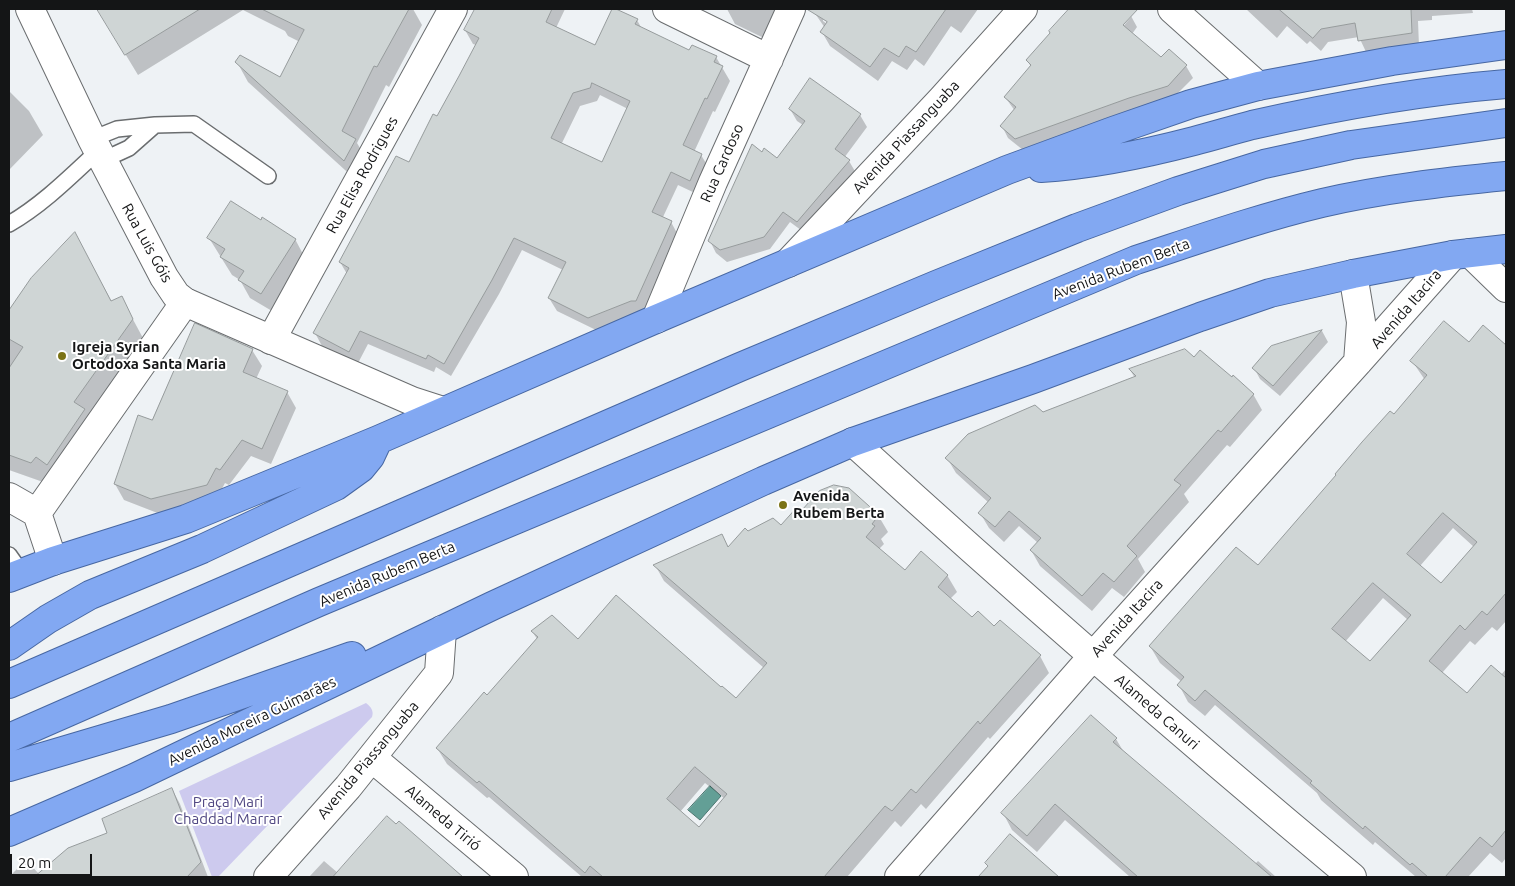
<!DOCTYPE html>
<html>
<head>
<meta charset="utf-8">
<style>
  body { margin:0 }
  #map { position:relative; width:1515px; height:886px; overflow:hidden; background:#eef2f5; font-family:Ubuntu,sans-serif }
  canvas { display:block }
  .frame { position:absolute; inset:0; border:10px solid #141516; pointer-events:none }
  .scale { position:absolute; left:10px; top:854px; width:82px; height:22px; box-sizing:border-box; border:2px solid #141516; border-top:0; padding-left:6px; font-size:15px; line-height:18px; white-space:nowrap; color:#141516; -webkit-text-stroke:4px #fff; paint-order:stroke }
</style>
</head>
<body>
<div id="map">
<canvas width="1515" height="886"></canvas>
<div class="frame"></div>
<div class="scale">20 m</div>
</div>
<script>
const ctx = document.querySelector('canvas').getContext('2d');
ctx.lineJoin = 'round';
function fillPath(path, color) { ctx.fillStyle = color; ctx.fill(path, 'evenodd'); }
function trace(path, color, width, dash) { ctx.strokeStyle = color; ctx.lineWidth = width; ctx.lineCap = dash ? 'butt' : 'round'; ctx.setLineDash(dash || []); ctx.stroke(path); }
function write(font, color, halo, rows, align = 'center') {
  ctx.font = font + ' Ubuntu,sans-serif'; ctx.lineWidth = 4; ctx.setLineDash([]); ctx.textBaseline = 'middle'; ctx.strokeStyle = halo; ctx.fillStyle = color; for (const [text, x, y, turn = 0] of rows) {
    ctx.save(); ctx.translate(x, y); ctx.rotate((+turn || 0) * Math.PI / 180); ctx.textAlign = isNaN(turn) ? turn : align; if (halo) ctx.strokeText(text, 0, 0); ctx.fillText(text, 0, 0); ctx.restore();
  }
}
const green = new Path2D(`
  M366,703C371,707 374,711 372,717L218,877H212L179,791Z`);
const water = new Path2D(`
  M710,786L721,796L700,820L688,810Z`);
const shadow = new Path2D(`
  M98,9H413L422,25L389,87L386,85L357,143L367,160L356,180L248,82L237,62L281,78L300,42L288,36L285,31L243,10L138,75Z
  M476,9H565L556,28L596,47L614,9L637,20L642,29L690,52L716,57L730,81L715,112L713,111L694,152L701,155L709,168L697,194L678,185L663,217L671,222L678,235L643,314L596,330L557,311L549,298L563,270L522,250L499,294L451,376L436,367L434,372L368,344L357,365L322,346L315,333L347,274L340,262L410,163L438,118L476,45L473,44L465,30ZM600,95L628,109L603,164L561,145L580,106L597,101Z
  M727,9H779L768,40L735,24Z
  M815,9H978L961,33L951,26L924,66L915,59L907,70L892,61L878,81L830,46L822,32L825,28L814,12ZM823,18L833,25L831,27L823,21Z
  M1070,9H1122L1131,16L1137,27L1132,34L1161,59L1169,51L1186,66L1193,78L1174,97L1023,150L1008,138L1002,126L1015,111L1005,97L1031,67L1027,60L1052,33L1050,31ZM1128,17H1131L1120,30Z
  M1246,9H1472L1473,13L1432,16V20L1418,21L1419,46L1367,54L1359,37L1328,42L1321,51L1310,41L1307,44L1287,26L1277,38Z
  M9,91L29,111L43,135L9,170Z
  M790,109L860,115L867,127L844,158L849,161L856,173L805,233L790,222L770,249L727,262L716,253L710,241L762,154L778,160L803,125L797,121Z
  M75,234L112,302L121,297L144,340L43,482L9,470V312L32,279Z
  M209,238L295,239L305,258L272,311L250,298L240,280L232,275Z
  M1483,327L1506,346V621L1497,631L1492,627L1475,645L1470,641L1442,673L1467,695L1501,675L1506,669V858L1502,863L1490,853L1468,877H1416L1375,842L1373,845L1321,800L1317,793L1215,705L1205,716L1188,702L1179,685L1182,682L1160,663L1150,646L1258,567L1425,380L1412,361L1469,344ZM1453,528L1474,547L1441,585L1420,566ZM1383,598L1408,620L1370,663L1345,642Z
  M1322,331L1328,342L1280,396L1260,379L1254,368L1272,347Z
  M252,350L262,366L256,379L287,392L296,408L271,464L251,456L229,485L225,483L216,500L160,514L124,500L115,484L153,422Z
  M1194,359L1253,394L1262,410L1230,447L1227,445L1184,494L1189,502L1138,559L1145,572L1124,597L1112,588L1092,611L1040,566L1031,550L1038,543L1019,526L1004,542L989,528L980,513L989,503L956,473L947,458L1043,414L1135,378L1130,370Z
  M803,512L878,515L888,532L881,539L884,544L879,549L905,572L947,575L957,592L950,599L972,619L995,628L1040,656L1049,673L990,739L988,737L926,809L921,804L901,827L895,821L847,877H582L489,797L487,798L447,764L437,748L487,697L537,639L532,631L578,640L736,700L764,668L664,581L655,565L722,536L729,548L748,532L781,527ZM705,783L725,799L699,829L680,812Z
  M1116,739L1125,754L1255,864L1258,861L1276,877H1130L1065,820L1037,852L1012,830L1003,813Z
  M172,789L180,804L208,877H9L26,860L39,874L109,833Z
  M399,822L462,877H309L324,861L338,873Z
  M1010,836L1058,877H980L989,867L987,864Z`);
const building = new Path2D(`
  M97,9H200L125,55Z
  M262,9H409L377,67L374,66L342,131L356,139L344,161L235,62L240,55L280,77L304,30Z
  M475,9H552L546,22L595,45L612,9H616L638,19L635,24L689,50L692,45L717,56L714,62L723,66L707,99L705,98L683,145L702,154L690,181L671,172L652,212L672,221L636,301H631L588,318L548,298L566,262L514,238L492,280L444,364L428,355L426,359L360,331L349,352L313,333L349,268L339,262L396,156L409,162L433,114L437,116L459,76L479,38L464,30ZM592,83L630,101L602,162L551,138L573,93L590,88Z
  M807,9H946L916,52L906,46L899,57L884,48L870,67L820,32L827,22Z
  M1069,9H1138L1123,25L1161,57L1169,49L1187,65L1168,86L1129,98L1015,139L1000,126L1016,107L1004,97L1031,65L1026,60L1050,33L1049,31Z
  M1279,9H1411L1412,33L1358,41L1355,23L1321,29L1313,38Z
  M810,78L861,114L835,149L850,160L797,222L783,212L764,237L720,250L708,241L752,144L762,152L764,148L777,158L805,121L789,109Z
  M231,201L261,220L262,217L296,239L261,294L238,280L244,271L220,257L225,249L207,238Z
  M75,232L111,301L122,296L133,319L74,402L85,409L47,465L36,457L31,463L9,455V368L23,347L9,339V310L31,278Z
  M1444,321L1469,342L1483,325L1506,345V593L1487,615L1482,611L1465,630L1460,625L1429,661L1467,693L1491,665L1506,678V830L1492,847L1480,837L1445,877H1428L1412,863L1410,865L1365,826L1363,829L1310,783L1312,781L1205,690L1195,701L1177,685L1184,677L1149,646L1236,547L1258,565L1336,475L1335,474L1362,442L1390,411L1394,414L1427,375L1410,361ZM1443,513L1477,542L1441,583L1407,554ZM1373,583L1411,615L1370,661L1332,629Z
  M195,323L253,349L243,372L288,391L262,449L242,440L220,470L216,468L207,485L151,499L114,484L138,415L152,420Z
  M1322,330L1273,386L1252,368L1271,346Z
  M1185,349L1194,357L1200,350L1232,377L1233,375L1254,394L1221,432L1218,430L1174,480L1181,485L1127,546L1137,556L1114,582L1103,573L1082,596L1030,550L1041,538L1009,511L995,527L978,513L991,498L945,458L968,434L1035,405L1043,412L1136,376L1129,369Z
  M834,485L849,488L879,515L872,524L875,526L866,537L905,570L921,551L948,575L938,587L972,617L978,611L994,626L1000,620L1041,655L980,724L978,721L916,793L911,789L892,811L885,806L824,877H603L590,866L585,873L479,781L477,783L436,748L484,692L487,695L538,637L531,631L552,615L578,639L616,595L721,687L722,686L736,698L767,663L653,565L722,534L728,547L745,528L748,531L773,518L781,525L798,506L802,510L819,491ZM695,767L727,794L699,827L667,799Z
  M1091,715L1117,738L1113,742L1272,877H1138L1055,804L1027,836L1001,813Z
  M172,788L201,862L187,877H34L68,848L107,833L102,819Z
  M387,816L396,824L399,821L463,877H333Z
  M1010,834L1059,877H978L988,866L985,863Z`);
const service = new Path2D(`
  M92,139L117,129L155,125L194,124L268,176
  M103,160L129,148L155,125
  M9,224C42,205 70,177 98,151
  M9,555L21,572`);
const minor = new Path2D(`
  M667,9L769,59
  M1172,9L1258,86
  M1470,253L1506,288
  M788,263L942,99L1023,9
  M1353,274L1361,322L1358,362
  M656,319L713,182L791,9
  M271,340L453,9
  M853,442C1016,591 1183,736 1352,877
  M9,497L37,513
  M37,513L185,302
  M37,513L53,561
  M372,758L514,877
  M268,877L348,787L439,673L442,630
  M899,877L1093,656L1358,362L1453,255`);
const tertiary = new Path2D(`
  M30,9L92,139L164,277L176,295L185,302L412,401L443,411`);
const trunk = new Path2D(`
  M1041,168C1092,165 1144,154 1194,141C1213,136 1233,130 1252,125C1336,106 1421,91 1506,84
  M9,578L53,561L186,519L378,440L656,319L1007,170L1113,131L1191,104L1258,86L1392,61L1506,45
  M9,646L48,619L90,595L202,549L336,486L361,468L370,457L378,440
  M9,684L740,367L936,285L1077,228L1178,191L1264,164L1351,145L1506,123
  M9,738L319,602L1136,260C1197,240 1259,218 1322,203C1382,189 1444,182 1506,176
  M9,767L171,719L352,656
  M9,832L134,778L492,606L763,481L853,442L1033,379L1200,317L1270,293L1353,274L1453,255L1506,249`);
const markers = [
  [62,356,5,"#7b7316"],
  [783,505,5,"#7b7316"]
];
const streetNames = [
  ["Avenida Piassanguaba",906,137,-47],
  ["Rua Cardoso",722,163,-66],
  ["Rua Elisa Rodrigues",362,175,-61],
  ["Rua Luis Góis",147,243,61],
  ["Avenida Rubem Berta",1121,269,-21],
  ["Avenida Itacira",1406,309,-49],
  ["Avenida Rubem Berta",387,574,-23],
  ["Avenida Itacira",1127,618,-48],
  ["Alameda Canuri",1157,712,41],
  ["Avenida Moreira Guimarães",252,721,-26],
  ["Avenida Piassanguaba",368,760,-50],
  ["Alameda Tirió",443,818,40]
];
const poiNames = [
  ["Igreja Syrian",72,347],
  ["Ortodoxa Santa Maria",72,364],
  ["Avenida",793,496],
  ["Rubem Berta",793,513]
];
const parkNames = [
  ["Praça Mari",228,802],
  ["Chaddad Marrar",228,819]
];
fillPath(green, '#cdcaee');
fillPath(water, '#639f96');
trace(water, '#4b7670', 1);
fillPath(shadow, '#0003');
fillPath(building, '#cfd5d5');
trace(building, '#969b9c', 1);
trace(service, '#6a6d6f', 18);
trace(minor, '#6a6d6f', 30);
trace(tertiary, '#6a6d6f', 30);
trace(trunk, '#4767a2', 30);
trace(service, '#fff', 15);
trace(minor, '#fff', 28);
trace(tertiary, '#fff', 28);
trace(trunk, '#82a8f2', 28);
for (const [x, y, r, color] of markers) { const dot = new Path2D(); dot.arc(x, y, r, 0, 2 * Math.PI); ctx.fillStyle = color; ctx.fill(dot); trace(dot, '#fff', 2); }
write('15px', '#141516', '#fff', streetNames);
write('bold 15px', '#141516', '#fff', poiNames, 'left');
write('15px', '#514883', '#fff', parkNames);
</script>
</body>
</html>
